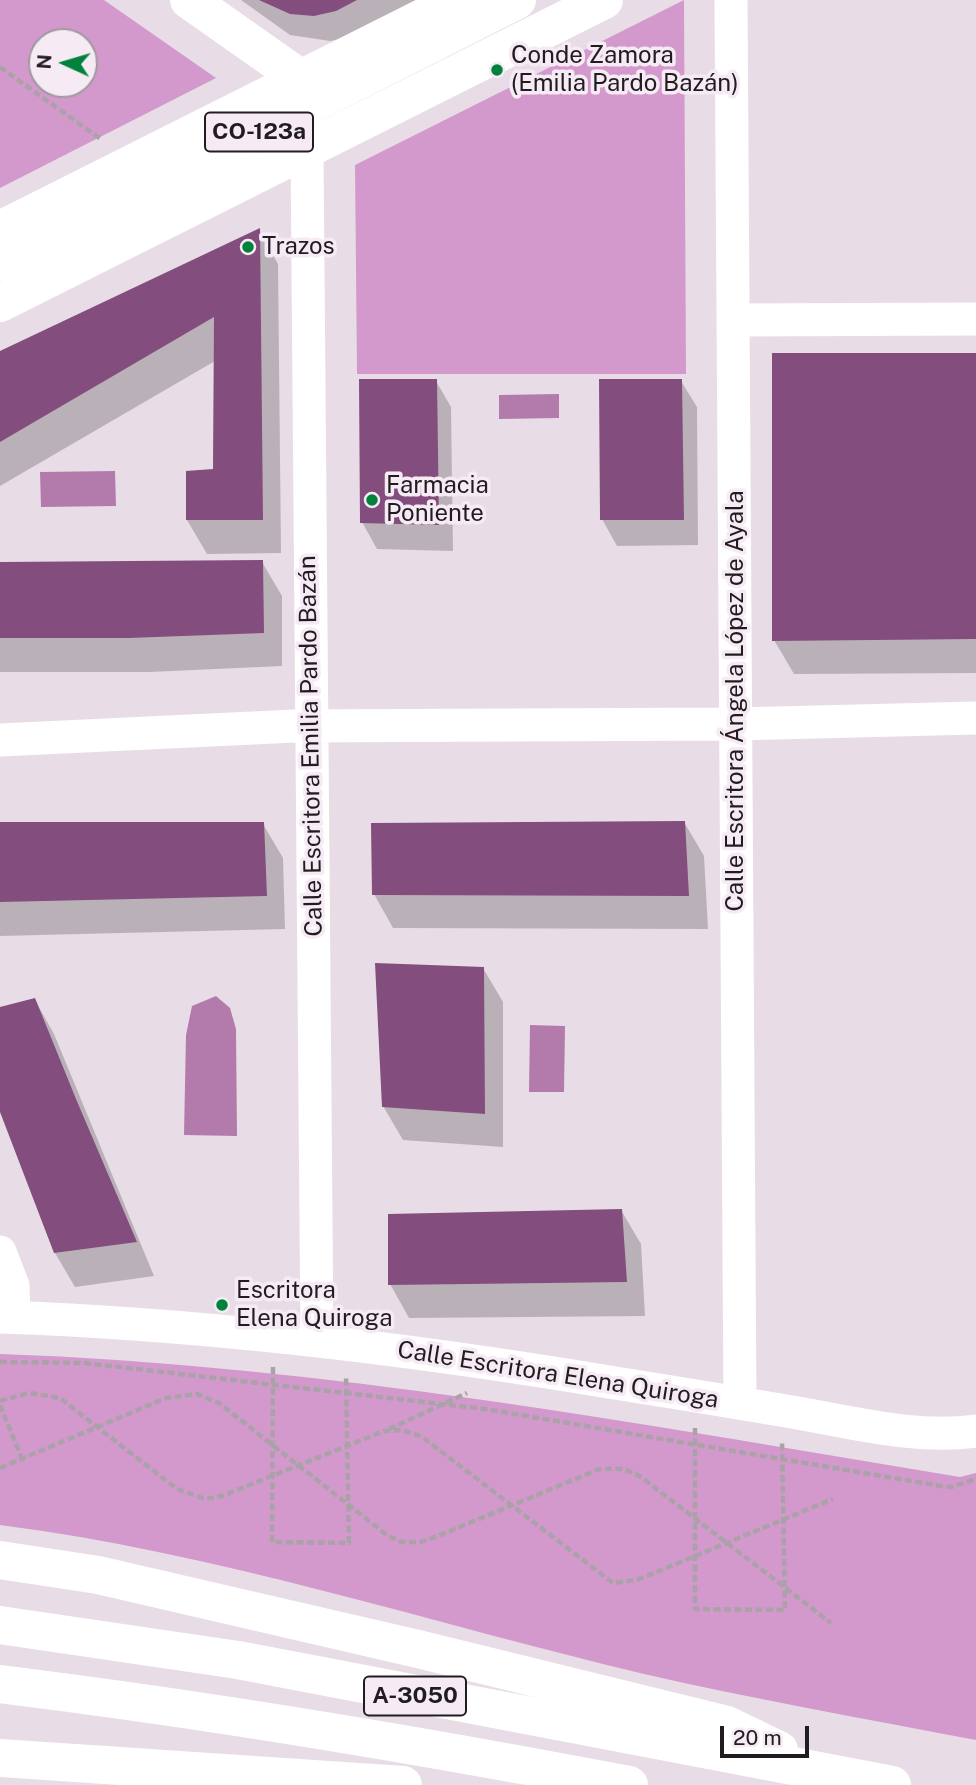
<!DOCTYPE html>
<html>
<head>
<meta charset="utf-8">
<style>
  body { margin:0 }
  #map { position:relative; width:976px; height:1785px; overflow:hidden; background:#e8dde7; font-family:"Public Sans",sans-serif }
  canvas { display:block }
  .north { position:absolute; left:28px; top:28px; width:70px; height:70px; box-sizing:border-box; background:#f6ebf4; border:2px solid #a0989f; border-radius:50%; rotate:274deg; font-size:19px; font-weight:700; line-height:28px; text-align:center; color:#201c1f }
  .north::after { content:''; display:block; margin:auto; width:24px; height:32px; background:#00823d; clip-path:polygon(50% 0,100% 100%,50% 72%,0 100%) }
  .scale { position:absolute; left:720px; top:1726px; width:89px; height:32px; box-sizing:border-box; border:4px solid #201c1f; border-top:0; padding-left:9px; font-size:21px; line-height:24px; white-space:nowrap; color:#201c1f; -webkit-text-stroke:5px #f6ebf4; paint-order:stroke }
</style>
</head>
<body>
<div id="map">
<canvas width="976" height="1785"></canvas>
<div class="north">N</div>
<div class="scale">20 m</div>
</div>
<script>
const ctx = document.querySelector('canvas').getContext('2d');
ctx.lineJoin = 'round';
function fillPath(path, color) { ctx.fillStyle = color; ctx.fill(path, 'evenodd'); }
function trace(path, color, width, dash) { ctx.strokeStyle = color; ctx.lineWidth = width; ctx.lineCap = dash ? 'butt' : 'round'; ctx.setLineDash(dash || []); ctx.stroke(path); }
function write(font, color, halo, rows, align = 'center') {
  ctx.font = font + ' "Public Sans",sans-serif'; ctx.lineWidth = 7; ctx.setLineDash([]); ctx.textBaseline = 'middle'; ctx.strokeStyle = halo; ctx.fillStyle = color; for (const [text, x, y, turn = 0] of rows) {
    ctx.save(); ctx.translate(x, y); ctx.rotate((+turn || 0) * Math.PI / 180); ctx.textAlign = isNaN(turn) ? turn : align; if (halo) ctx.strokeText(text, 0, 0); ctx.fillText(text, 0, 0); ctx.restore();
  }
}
const green = new Path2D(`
  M0,0H104L216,78L0,188ZM42,42H84V84H42Z
  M684,0L686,374H357L355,165Z
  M0,1354C323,1365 641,1424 960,1477L976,1473V1740C865,1719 754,1699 644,1674C430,1623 219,1553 0,1525Z`);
const water = new Path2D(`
  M559,394V418L499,419V395Z
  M115,471L116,506L41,507L40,472Z
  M216,996L230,1008L236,1029L237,1136L184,1135L186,1035L192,1006Z
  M530,1025L565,1026L564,1092H529Z`);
const shadow = new Path2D(`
  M241,0H419L352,37L330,41L290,35Z
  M259,230L278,264L281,553L207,554L187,520L215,471V361L0,486V353Z
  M976,354V673L794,674L774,640Z
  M436,381L451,407L453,551L377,549L362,522Z
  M681,381L697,407L698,545L617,546L602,519Z
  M262,562L282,596V666L150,672H0V564Z
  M684,822L704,856L708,929L393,928L374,894Z
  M0,824H263L283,858L285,929L0,936Z
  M483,968L503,1002V1147L403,1140L383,1106Z
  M35,1000L54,1034L154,1276L75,1287L55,1253L0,1107V1009Z
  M621,1210L641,1244L645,1316L409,1318L390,1284Z`);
const building = new Path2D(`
  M259,0H357L336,11L314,16L290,14Z
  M260,228L263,520H186V471L213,469L214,317L0,442V351Z
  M772,353H976V639L772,641Z
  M359,379H437L439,525L360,523Z
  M599,379H682L684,520H600Z
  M263,560L264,633L129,638H0V562Z
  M685,821L689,896L372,895L371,823Z
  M0,822H264L267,896L0,902Z
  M375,963L484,967L485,1114L382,1107Z
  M35,998L76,1099L137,1242L54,1253L0,1112V1007Z
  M622,1209L627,1282L388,1285V1214Z`);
const path = new Path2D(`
  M0,67L102,140
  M0,1362L84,1363L485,1409L941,1486L951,1487L976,1479
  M273,1367L272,1542L349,1543L346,1376
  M0,1401L29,1393L60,1398L177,1489L205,1499L222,1496L384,1431L401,1430L421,1436L613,1583L637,1580L833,1499
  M0,1405L22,1459
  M695,1428V1609L785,1610L782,1443
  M389,1429L467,1393
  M0,1468L166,1398L197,1394L219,1403L387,1535L401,1542H421L438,1536L597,1470C614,1467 626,1468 641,1477L831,1623`);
const street = new Path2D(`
  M731,0L740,1403
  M307,150L317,1341
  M735,320L976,319
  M0,740L295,726L736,724L976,718
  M0,1252L13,1286L14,1317
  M0,1317C206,1324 412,1349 615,1383C678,1393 741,1403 803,1414C860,1424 918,1439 976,1431`);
const secondary = new Path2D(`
  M189,0L300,78L328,89
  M0,303L604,0`);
const primary = new Path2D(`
  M0,230L458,0
  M0,262L517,0`);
const highway = new Path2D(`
  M0,1560L98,1575L418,1649L727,1725L779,1750
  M0,1625L238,1660L892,1785
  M0,1684C211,1710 420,1745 629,1785
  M0,1758L403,1785`);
const markers = [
  [497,70,7,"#00823d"],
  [248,247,7,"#00823d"],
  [372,500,7,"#00823d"],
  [222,1305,7,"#00823d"]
];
const shields = [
  [259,132,108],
  [415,1696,102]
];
const shieldNames = [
  ["CO-123a",259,132],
  ["A-3050",415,1696]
];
const poiNames = [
  ["Conde Zamora",511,56],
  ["(Emilia Pardo Bazán)",511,84],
  ["Trazos",262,247],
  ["Farmacia",386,486],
  ["Poniente",386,514],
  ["Escritora",236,1291],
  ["Elena Quiroga",236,1319]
];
const streetNames = [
  ["Calle Escritora Ángela López de Ayala",736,701,-90],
  ["Calle Escritora Emilia Pardo Bazán",311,746,-91],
  ["Calle Escritora Elena Quiroga",558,1375,9]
];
fillPath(green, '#d399cc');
fillPath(water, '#b37aac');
fillPath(shadow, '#0003');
fillPath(building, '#834d7d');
trace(path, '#aaa1a9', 4.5, [7, 3.5]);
trace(street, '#fff', 33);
trace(secondary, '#fff', 38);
trace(primary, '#fff', 38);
trace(highway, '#fff', 38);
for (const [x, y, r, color] of markers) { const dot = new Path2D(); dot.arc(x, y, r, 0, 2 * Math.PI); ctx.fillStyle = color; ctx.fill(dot); trace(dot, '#f6ebf4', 2.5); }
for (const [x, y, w] of shields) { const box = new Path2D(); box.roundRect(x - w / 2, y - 19.5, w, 39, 5); ctx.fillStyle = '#f6ebf4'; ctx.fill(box); trace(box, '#201c1f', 2); }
write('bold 23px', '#201c1f', null, shieldNames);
write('24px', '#201c1f', '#f6ebf4', poiNames, 'left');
write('24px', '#201c1f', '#f6ebf4', streetNames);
</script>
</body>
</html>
